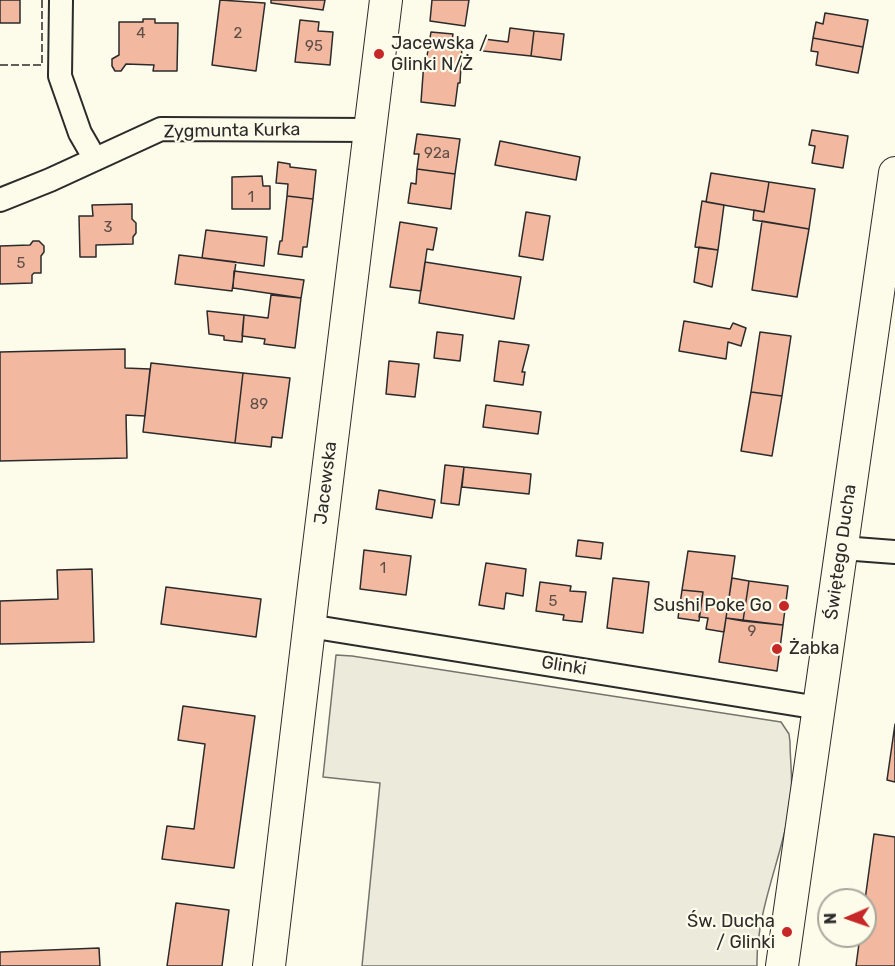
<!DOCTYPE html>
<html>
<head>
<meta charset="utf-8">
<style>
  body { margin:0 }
  #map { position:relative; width:895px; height:966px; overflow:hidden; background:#fdfbea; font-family:Rubik,sans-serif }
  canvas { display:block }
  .north { position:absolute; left:817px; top:888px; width:60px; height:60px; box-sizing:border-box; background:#fdfbea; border:2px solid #a9a89e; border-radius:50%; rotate:268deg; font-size:16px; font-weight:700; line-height:24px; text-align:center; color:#2b2b2b }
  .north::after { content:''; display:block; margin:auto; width:21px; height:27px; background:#c62828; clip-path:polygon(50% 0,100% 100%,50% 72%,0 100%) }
</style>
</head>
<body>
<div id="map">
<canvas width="895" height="966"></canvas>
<div class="north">N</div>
</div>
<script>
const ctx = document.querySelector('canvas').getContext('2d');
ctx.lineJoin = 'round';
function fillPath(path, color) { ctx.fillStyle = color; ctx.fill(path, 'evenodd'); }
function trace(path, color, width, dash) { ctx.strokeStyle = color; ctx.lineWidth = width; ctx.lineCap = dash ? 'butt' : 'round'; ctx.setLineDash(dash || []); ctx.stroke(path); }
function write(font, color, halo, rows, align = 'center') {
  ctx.font = font + ' Rubik,sans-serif'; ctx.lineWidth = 4.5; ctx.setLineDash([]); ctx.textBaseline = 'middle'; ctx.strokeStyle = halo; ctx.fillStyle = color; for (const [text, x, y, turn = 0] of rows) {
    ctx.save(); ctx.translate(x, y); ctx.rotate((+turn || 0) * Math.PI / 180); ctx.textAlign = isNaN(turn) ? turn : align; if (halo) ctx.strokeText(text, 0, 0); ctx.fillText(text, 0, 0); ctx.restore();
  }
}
const green = new Path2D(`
  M336,655L352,656L781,722L789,734L790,742C790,763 794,787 790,807C781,860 756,912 757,966H362L380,783L323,777Z`);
const building = new Path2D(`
  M0,0H20V23H0Z
  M220,0L265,3L256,71L212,65Z
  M271,0H325L323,10L271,3Z
  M432,0H469L465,26L430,21Z
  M825,13L868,20L863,47L813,38L816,22L823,24Z
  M143,19H155V23H178L177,71H153L154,65L126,64L121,71H115L112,66V59L119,55V22H143Z
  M300,20L319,22L318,31L333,32L330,65L295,62Z
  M510,28L534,31L531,56L483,51L484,39L508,42Z
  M534,31L564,34L561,60L531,56Z
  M431,32L453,34L451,47L462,48L460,83H458L455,106L421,102L424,61L426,62Z
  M813,38L863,47L858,73L816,65L818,52L811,51Z
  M812,130L848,136L843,168L812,163L815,146L809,145Z
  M417,134L460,139L455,174L417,169L419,154H414Z
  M500,141L580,157L576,180L495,165Z
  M278,162L290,164V167L316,170L313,199L287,196L288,184L276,183Z
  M417,169L455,174L451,209L408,203L411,183L416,184Z
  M711,173L769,182L764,212L706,202Z
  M262,176L263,186H270V209H232V177Z
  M769,182L815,189L809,229L753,220L754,210L764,212Z
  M287,196L313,199L307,247H303L302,257L278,254L280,241H282Z
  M702,201L724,205L718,250L695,247Z
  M132,204V219L136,223V233L133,237V244L96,245V257H80L79,216H93L92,205Z
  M526,212L550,216L543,260L519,256Z
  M762,221L809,229L797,297L752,290Z
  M400,222L437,228L433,250L427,249L421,291L390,287Z
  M206,230L267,237L264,266L202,258Z
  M33,241H39L44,246V252L41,256V273H34L32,275V283L0,284V246L30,245Z
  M699,247L718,250L712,287L694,282Z
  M179,255L236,262L232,291L175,284Z
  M425,262L521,277L514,319L419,303Z
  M234,271L304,280L301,298L233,288Z
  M271,295L301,298L295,348L264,344L265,339L242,336L244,315L268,318Z
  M207,311L244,315L242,342L224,340V336L209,334Z
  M684,321L730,329L733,323L746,328L741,346L728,342L726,359L679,351Z
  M437,332L463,335L460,361L434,358Z
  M760,332L791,336L782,396L751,392Z
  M499,341L529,345L522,372H525L523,385L494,381Z
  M125,349V368L150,369L145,416L126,415L127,458L0,461V352Z
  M389,361L419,364L415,397L386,394Z
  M151,363L243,373L235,443L143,432Z
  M243,373L290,378L282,438L272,437L271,447L235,443Z
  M751,392L782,396L772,456L741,451Z
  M486,405L541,412L538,434L483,427Z
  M445,465L464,467L459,505L441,503Z
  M464,467L531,474L529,494L462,487Z
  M379,490L435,500L432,518L376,509Z
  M578,540L603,543L601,559L576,556Z
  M364,550L411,556L406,595L360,589Z
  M688,551L735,556L724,632L706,629L708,618L699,617L703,592L682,590Z
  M486,563L526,569L523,596L506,593L504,609L479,605Z
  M92,569L94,642L0,644V601L58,599L57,570Z
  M613,578L649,582L643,633L607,628Z
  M732,578L749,581L743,621L726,618Z
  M749,581L788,586L783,625L743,621Z
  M540,582L571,586L570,591L586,592L582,622L563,620L564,615L536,611Z
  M166,587L261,599L256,637L161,624Z
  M682,590L703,592L699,621L678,618Z
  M726,618L783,625L777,671L719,662Z
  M183,706L255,716L234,868L162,859L167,826L194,829L205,744L178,740Z
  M895,724V782L887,780Z
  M874,834L895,837V966H856L860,936H865V900Z
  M176,903L229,910L222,966H167Z
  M99,948L100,966H0V952Z`);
const street = new Path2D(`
  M61,0L60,76L80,133L95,159
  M0,200L50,180L161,129L370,130
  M842,548L895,552
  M309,626L819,708`);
const secondary = new Path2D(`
  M269,966L314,586L386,0
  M782,966L895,173`);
const fence = new Path2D(`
  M0,65H42V0`);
const markers = [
  [379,54,6,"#c62828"],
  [784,606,6,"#c62828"],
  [777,649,6,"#c62828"],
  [787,932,6,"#c62828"]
];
const numberNames = [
  ["4",141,34],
  ["2",238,34],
  ["95",314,47],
  ["92a",437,154],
  ["1",251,198],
  ["3",108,228],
  ["5",21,264],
  ["89",259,405],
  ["1",383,569],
  ["5",553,602],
  ["9",752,632]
];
const poiNames = [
  ["Jacewska /",391,44],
  ["Glinki N/Ż",391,65],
  ["Sushi Poke Go",772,606,"right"],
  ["Żabka",789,649],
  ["Św. Ducha",775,922,"right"],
  ["/ Glinki",775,943,"right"]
];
const streetNames = [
  ["Zygmunta Kurka",232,131,-1],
  ["Jacewska",326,483,-83],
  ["Świętego Ducha",841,552,-82],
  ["Glinki",564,666,9]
];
fillPath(green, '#ecebdb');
trace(green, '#74746e', 1.5);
fillPath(building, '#f2b8a0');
trace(building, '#2b2b2b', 1.5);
trace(street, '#2b2b2b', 26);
trace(secondary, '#2b2b2b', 34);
trace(street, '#fdfbea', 22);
trace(secondary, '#fdfbea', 32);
trace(fence, '#2b2b2b', 1.5, [8, 3]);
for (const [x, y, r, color] of markers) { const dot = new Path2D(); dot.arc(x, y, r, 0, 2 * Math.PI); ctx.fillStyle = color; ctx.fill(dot); trace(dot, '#fdfbea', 2); }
write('15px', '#5d4e48', null, numberNames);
write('18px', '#2b2b2b', '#fdfbea', poiNames, 'left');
write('18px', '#2b2b2b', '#fdfbea', streetNames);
</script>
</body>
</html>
